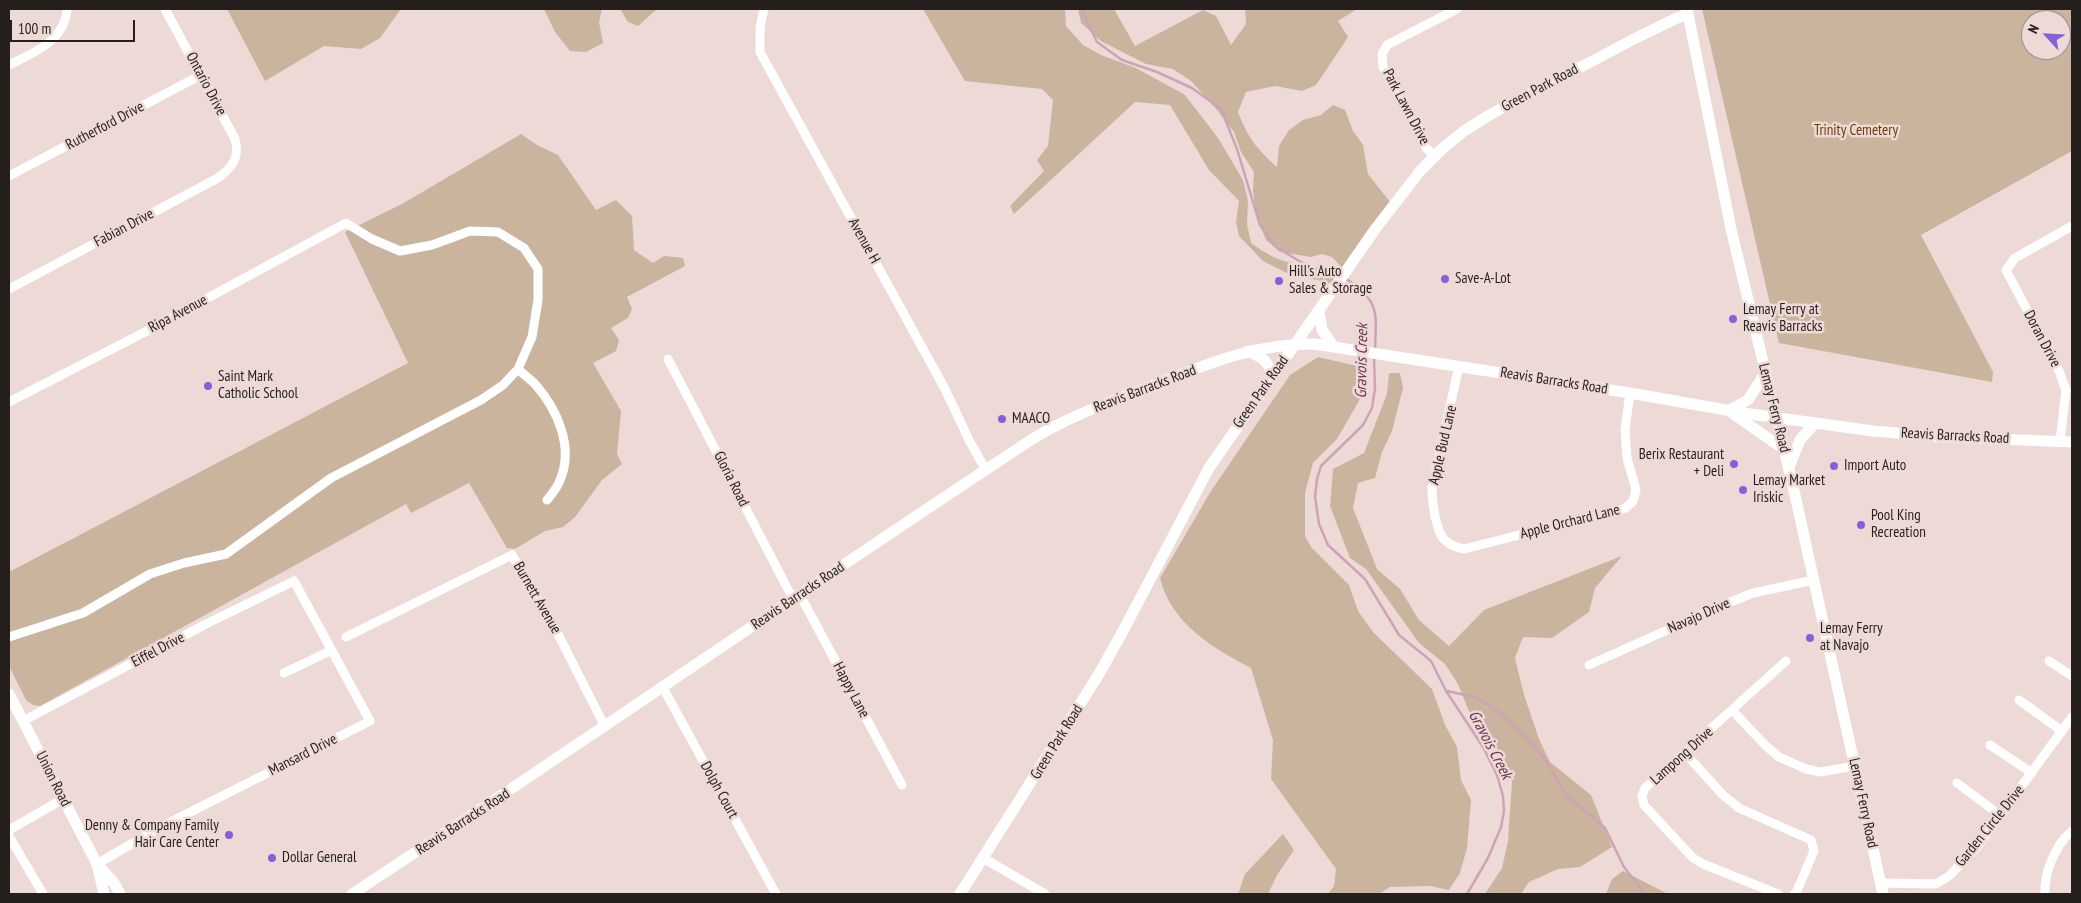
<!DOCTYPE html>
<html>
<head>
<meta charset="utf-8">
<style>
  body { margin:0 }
  #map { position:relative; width:2081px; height:903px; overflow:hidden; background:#eddad7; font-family:"PT Sans Narrow",sans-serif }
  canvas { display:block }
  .frame { position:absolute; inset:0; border:10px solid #241e1d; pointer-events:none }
  .north { position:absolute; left:2021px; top:10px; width:50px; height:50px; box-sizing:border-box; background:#eddad7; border:1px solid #9d8f8d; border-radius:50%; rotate:295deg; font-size:14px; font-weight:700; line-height:20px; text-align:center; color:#241e1d }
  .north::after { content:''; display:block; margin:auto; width:18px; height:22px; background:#8460da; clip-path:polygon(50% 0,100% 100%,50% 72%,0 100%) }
  .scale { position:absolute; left:10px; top:20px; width:125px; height:22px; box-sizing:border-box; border:2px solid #241e1d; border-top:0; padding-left:6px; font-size:15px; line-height:18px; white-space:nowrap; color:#241e1d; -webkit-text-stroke:4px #eddad7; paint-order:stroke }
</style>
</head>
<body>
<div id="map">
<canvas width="2081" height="903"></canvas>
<div class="frame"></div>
<div class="north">N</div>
<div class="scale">100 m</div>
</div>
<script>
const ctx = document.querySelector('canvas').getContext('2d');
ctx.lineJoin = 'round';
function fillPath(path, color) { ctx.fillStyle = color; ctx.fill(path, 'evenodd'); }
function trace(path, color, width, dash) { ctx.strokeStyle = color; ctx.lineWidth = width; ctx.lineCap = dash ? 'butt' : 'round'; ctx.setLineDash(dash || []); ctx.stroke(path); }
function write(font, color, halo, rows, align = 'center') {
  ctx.font = font + ' "PT Sans Narrow",sans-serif'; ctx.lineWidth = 5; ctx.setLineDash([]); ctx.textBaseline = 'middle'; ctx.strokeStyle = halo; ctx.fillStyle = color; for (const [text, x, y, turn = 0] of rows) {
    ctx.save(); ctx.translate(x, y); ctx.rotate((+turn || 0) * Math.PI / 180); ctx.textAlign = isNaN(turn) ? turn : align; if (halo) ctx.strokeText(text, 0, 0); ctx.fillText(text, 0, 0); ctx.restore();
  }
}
const green = new Path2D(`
  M227,9H401L380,38L361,49L324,46L265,81Z
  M544,9H602L599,22L603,43L586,52L570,51L555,32Z
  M620,9H657L638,26L628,22Z
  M923,9H1065L1066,26L1083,45L1101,55L1136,68L1185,95L1218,138L1243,180L1248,201L1247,224L1251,243C1267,254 1283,265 1304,263L1319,273L1336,277L1330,283L1287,273L1263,261L1239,236L1236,222L1239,201L1209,170L1170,105L1135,102L1014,214L1010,206L1044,171L1037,160L1048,146L1053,100L1042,89L965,81Z
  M1078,9H1114L1135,46L1203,10L1216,16L1231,45L1246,24L1245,9H1357L1338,21L1348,37L1316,85L1302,91L1275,86L1246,92L1238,112C1248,138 1256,148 1277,167L1279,146L1289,130L1303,120L1321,115L1333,105L1345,110L1353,131L1363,145L1368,174L1390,202L1343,269L1332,257L1322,254L1311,257L1280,252L1266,240L1257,218L1253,191L1254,172L1241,152L1234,132L1217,110L1191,81L1173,69L1146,64L1101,41L1081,23Z
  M1702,9H2072V151L1921,235L1993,372L1992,382L1779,343ZM2031,20H2061V50H2031Z
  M521,134L537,145L558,155L596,210L616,200L632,216L634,250L653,263L664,256L683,258L685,266L627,297L632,309L628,318L611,328L619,340L616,351L593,363L621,411L617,454L622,464L602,480L575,517L563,527L545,531L515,549L507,548L469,483L411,513L406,504L40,706L33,705L26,700L9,666V572L408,363L345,232L402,204Z
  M1318,357L1357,366L1364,392L1337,439L1313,463L1305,493V536L1311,547L1349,585L1358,611L1373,632L1432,689L1445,725L1457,747L1461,780L1471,800L1467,848L1460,873L1449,890L1430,886L1390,887L1379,894H1328L1334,886L1336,869L1271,779L1273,740L1251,668C1212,648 1171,623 1160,578L1211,491L1290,375Z
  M1389,373H1400L1403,388L1392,431L1382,452L1375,478L1358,483L1353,508L1377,569L1400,589L1419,620L1449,646L1484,610L1622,556L1595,588L1589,612L1552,638L1523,637L1515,658L1524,695L1539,739L1550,762L1591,795L1612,847L1580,867L1558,869L1529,882L1521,894H1485L1502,868L1508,841L1512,782L1500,756L1479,728L1468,709L1458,684L1445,664L1419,643L1366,569L1350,558L1330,506L1333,469L1364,453L1387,394Z
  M1283,834L1294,850L1277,875L1268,894H1238L1245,874Z
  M1623,871L1668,894H1606L1612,879Z`);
const stream = new Path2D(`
  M1081,9L1097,42L1122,60L1157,72L1192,88L1221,109L1237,149L1260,225L1276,247L1311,268L1336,272L1340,275
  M1345,278C1381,303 1376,310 1375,351
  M1374,357L1375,388L1372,408L1363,425L1321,466L1317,479L1315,497L1319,524L1328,545L1365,579L1399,635L1431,661L1446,691L1483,747L1497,775L1503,796L1504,811L1501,827L1488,858L1467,894
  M1447,691L1474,697L1490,706L1502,714L1533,745L1545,759L1565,794L1605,828L1624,867L1645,894`);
const street = new Path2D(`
  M764,9L760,27V52L945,389L970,442L986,470
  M9,65C33,53 65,41 67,9
  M1435,156L1426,148L1383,67L1382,54L1387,45L1457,9
  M9,176L201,75
  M9,289L218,178C233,167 240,157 235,139L165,9
  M668,359L793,599
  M1459,366L1432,488C1432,500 1435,524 1441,535C1445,543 1455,547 1464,549L1626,508L1633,501L1636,490L1627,458L1625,430L1630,393
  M518,369C523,374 530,379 535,384C558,410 574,448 560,480C558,487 552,494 547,500
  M9,402L147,331L346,223L372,239L400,251L432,245L470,231L498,232L524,248L538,269V300L532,337L518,369L503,385L481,400L331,478L226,554L184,563L150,574L83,613L9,637
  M2060,441L2066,390L2059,371L2006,270L2015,258L2072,226
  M800,595L902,785
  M346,637L512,555L557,632L604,725
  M2049,661L2072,676
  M1589,665L1721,606L1753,593L1814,580
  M284,673L330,651
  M662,686L776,894
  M2019,700L2062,731
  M1733,711L1766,746L1779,757L1806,769L1820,772L1855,766
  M23,721L208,623L294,581L370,721L157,829L97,864
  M1990,745L2032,773
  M1685,753L1722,794L1739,808L1811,840L1814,851L1796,893L1794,894
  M1957,783L2001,816
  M9,830L63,799
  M9,836L43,894
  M983,858L1045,894
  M1880,883L1936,884L1949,876L1977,847L2072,717
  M1778,894L1703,864L1693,858L1644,805L1642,796L1645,788L1786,661
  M2045,894C2044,873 2055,845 2072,831`);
const secondary = new Path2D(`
  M1687,9L1731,229L1795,495L1883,894
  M1319,310L1322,330L1334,347
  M1248,351C1261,357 1270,361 1272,377
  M1729,410L1748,400L1766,372
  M1732,413L1785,450
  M1789,467L1800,440L1815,423
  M9,694L97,864L114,883L120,894
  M97,864L104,894
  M352,894C581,745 805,588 1034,438C1070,416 1110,402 1149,387C1205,365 1254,343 1314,344L1630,393L1743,413L1873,431L1943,437L2072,442
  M960,894L1099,674L1123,631L1209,468L1376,228L1421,170L1443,148L1464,131L1491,114L1640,36L1677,18L1688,14`);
const markers = [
  [1445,279,5,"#8460da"],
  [1279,281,5,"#8460da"],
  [1733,319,5,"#8460da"],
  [208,386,5,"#8460da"],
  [1002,419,5,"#8460da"],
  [1734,464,5,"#8460da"],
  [1834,466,5,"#8460da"],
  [1743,490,5,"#8460da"],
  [1861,525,5,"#8460da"],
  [1810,638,5,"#8460da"],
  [229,835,5,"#8460da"],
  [272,858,5,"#8460da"]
];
const streetNames = [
  ["Ontario Drive",206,84,62],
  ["Green Park Road",1540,88,-28],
  ["Park Lawn Drive",1406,107,62],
  ["Rutherford Drive",105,126,-28],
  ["Fabian Drive",124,228,-28],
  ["Avenue H",864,241,61],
  ["Ripa Avenue",178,314,-28],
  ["Doran Drive",2042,339,62],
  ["Reavis Barracks Road",1554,381,9],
  ["Reavis Barracks Road",1145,389,-21],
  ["Green Park Road",1261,392,-55],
  ["Lemay Ferry Road",1774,408,76],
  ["Reavis Barracks Road",1955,436,3],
  ["Apple Bud Lane",1443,445,-77],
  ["Gloria Road",731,479,63],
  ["Apple Orchard Lane",1570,522,-14],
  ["Reavis Barracks Road",798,596,-34],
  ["Burnett Avenue",537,598,60],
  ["Navajo Drive",1699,616,-24],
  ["Eiffel Drive",158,650,-28],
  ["Happy Lane",851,690,62],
  ["Green Park Road",1057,742,-58],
  ["Mansard Drive",303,755,-27],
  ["Lampong Drive",1682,756,-42],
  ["Union Road",53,779,63],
  ["Dolph Court",719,790,61],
  ["Lemay Ferry Road",1863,803,78],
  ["Reavis Barracks Road",463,822,-33],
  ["Garden Circle Drive",1990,826,-51]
];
const parkNames = [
  ["Trinity Cemetery",1856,131]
];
const poiNames = [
  ["Hill's Auto",1289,272],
  ["Sales & Storage",1289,289],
  ["Save-A-Lot",1455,279],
  ["Lemay Ferry at",1743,310],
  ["Reavis Barracks",1743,327],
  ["Saint Mark",218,377],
  ["Catholic School",218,394],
  ["MAACO",1012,419],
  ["Berix Restaurant",1724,455,"right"],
  ["+ Deli",1724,472,"right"],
  ["Import Auto",1844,466],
  ["Lemay Market",1753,481],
  ["Iriskic",1753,498],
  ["Pool King",1871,516],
  ["Recreation",1871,533],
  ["Lemay Ferry",1820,629],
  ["at Navajo",1820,646],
  ["Denny & Company Family",219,826,"right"],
  ["Hair Care Center",219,843,"right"],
  ["Dollar General",282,858]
];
const waterNames = [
  ["Gravois Creek",1362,361,-89],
  ["Gravois Creek",1490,745,62]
];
fillPath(green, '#cab49e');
trace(stream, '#d0a2b7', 2.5);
trace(street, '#fff', 9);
trace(secondary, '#fff', 11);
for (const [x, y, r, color] of markers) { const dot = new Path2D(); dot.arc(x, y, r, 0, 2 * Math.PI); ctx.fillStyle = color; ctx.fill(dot); trace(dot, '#eddad7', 2); }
write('15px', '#241e1d', '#eddad7', streetNames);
write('15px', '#6b3e03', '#eddad7', parkNames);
write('15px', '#241e1d', '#eddad7', poiNames, 'left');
write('italic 16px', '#6f3552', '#eddad7', waterNames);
</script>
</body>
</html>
